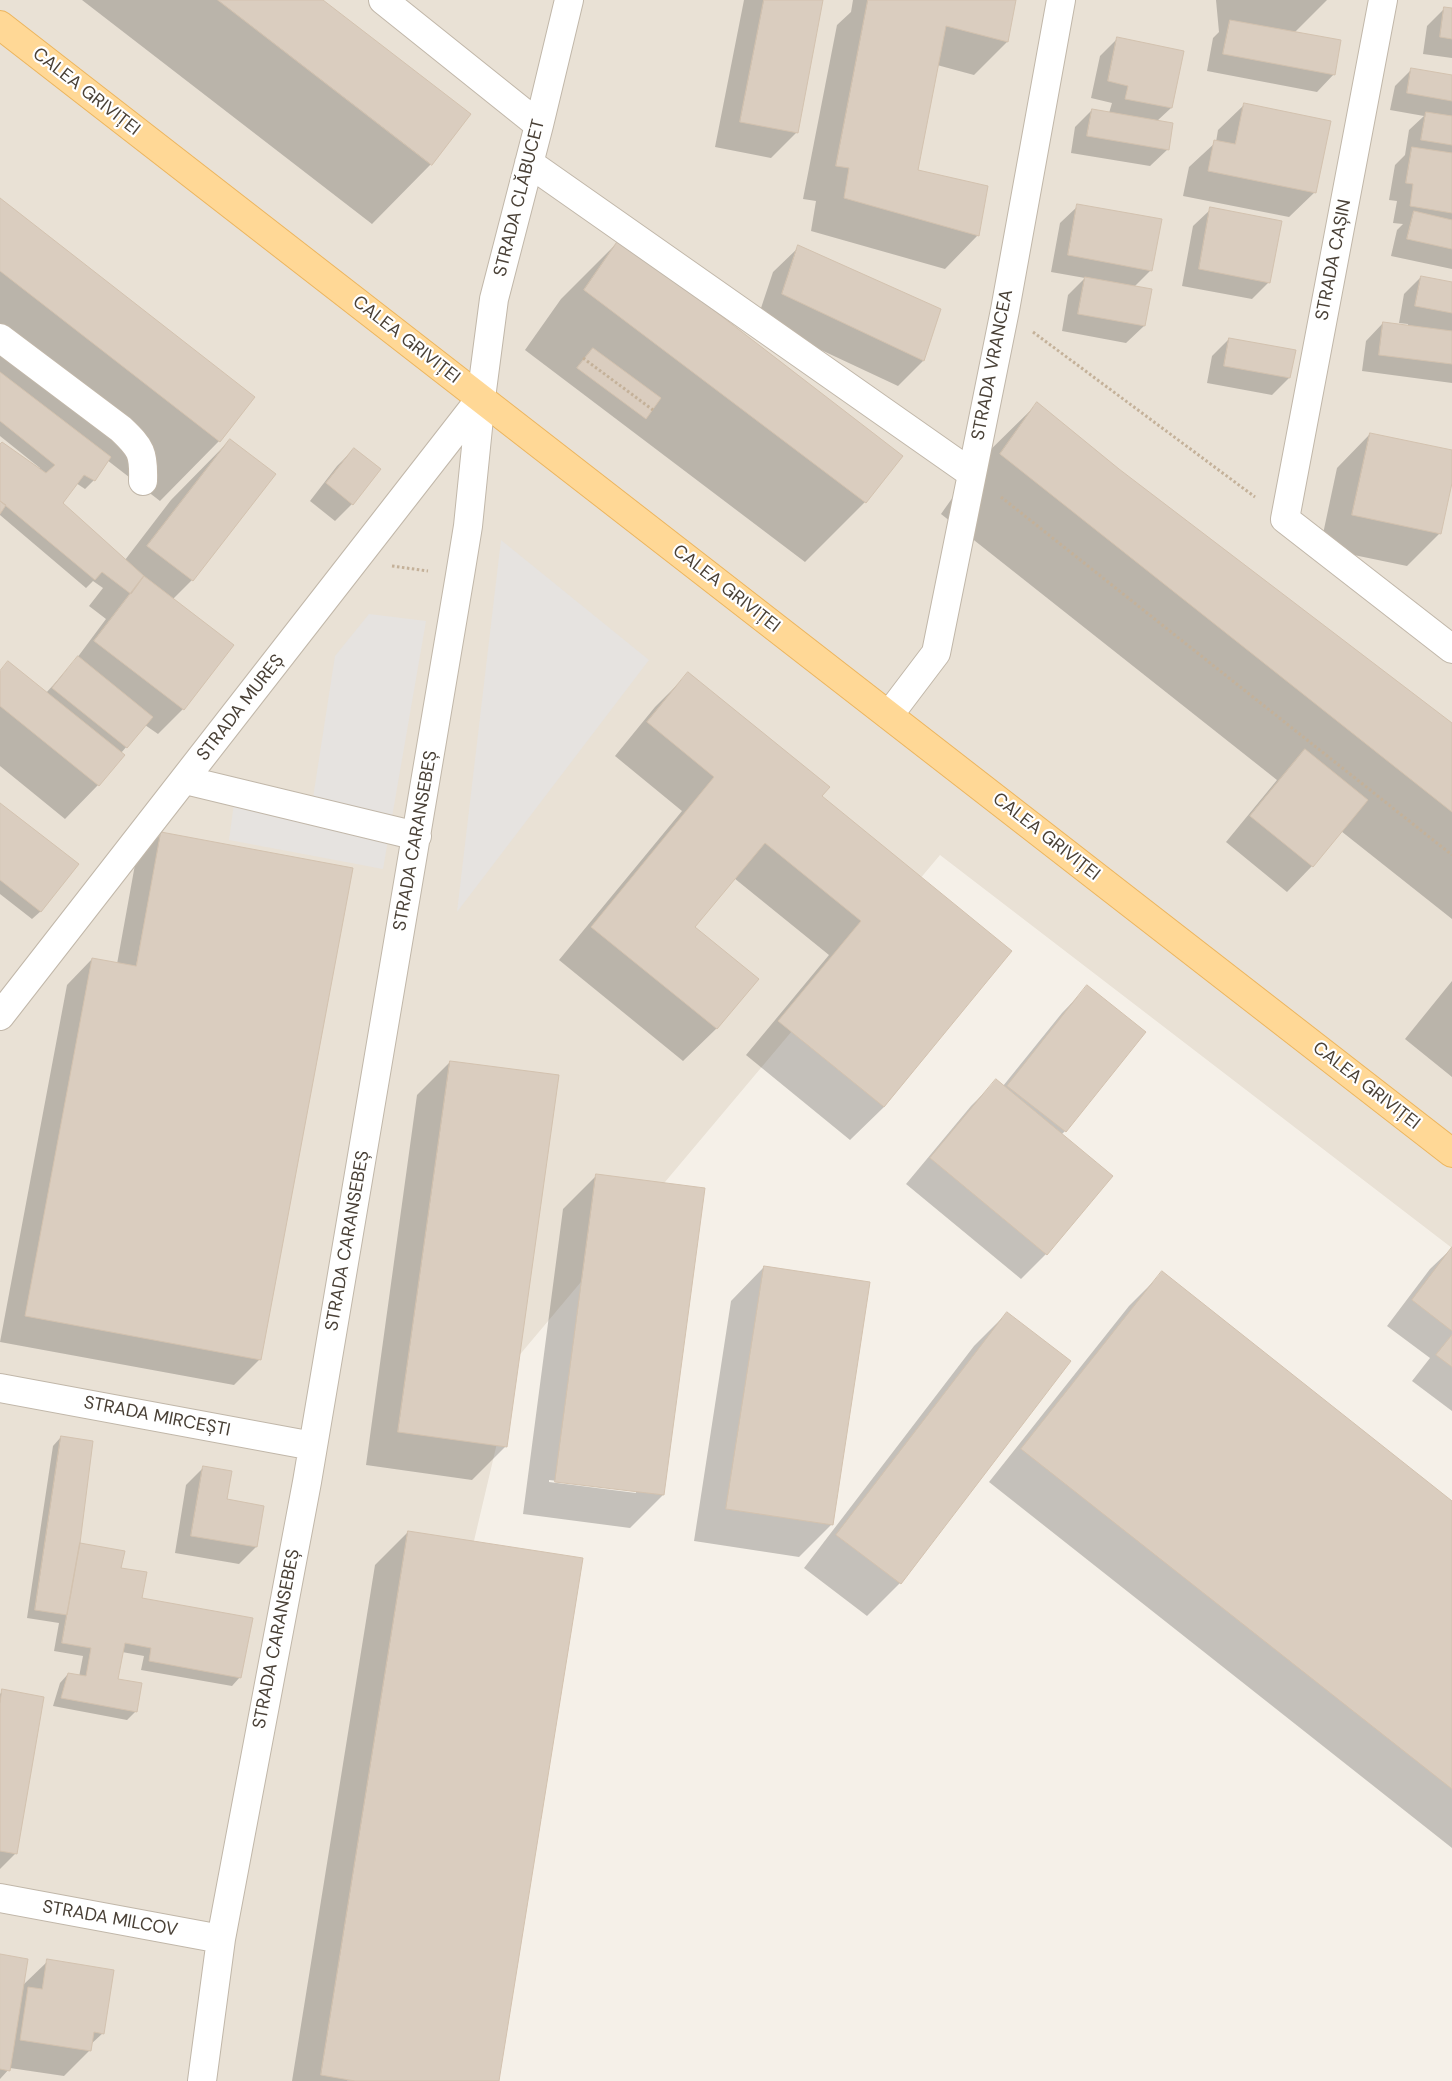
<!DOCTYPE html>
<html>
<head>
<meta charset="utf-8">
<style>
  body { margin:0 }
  canvas { display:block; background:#f5f0e8 }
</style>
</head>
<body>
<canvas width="1452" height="2081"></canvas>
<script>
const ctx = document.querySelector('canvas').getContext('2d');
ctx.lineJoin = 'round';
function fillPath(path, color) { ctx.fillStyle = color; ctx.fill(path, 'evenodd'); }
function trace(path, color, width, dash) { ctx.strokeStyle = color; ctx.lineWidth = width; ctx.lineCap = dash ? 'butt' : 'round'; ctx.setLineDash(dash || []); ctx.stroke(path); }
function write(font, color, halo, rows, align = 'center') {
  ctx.font = font + ' "DM Sans",sans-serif'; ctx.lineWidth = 4.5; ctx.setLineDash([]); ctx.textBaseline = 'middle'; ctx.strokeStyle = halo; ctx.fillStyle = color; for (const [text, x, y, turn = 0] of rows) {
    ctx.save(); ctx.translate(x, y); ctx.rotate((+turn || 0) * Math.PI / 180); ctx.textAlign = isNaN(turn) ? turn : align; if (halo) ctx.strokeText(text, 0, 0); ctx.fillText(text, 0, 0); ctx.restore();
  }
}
const residential = new Path2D(`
  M0,0H1452V1248L940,855L517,1358L347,2081H0Z`);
const parking = new Path2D(`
  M501,540L649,660L457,912Z
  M369,614L426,621L383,869L229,840L237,781L313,798L335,656Z`);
const shadow = new Path2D(`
  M82,0H321L431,164L372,224Z
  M744,0H822L797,132L771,158L715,147Z
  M853,0H1015L1007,42L974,75L937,65L916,171L978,235L945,269L811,231L816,201L803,199L837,25L851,12Z
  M1216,0H1327L1294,33L1334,74L1317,92L1207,71L1213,38L1219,32Z
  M1445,8L1452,10V58L1423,54L1427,26Z
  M1117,39L1171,108L1157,121L1168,149L1150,166L1071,153L1075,127L1092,110L1109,113L1112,103L1091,98L1100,56Z
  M1412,69L1452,76V269L1391,256L1397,230L1403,224L1393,223L1397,201L1389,200L1395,165L1405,155L1409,130L1424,116L1390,110L1395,86Z
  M1244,105L1315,192L1289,217L1183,196L1189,167L1216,142L1218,130Z
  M0,200L219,441L160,501L107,460L94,480L85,489L76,483L62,503L125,560L171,500L230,440L192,580L173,599L183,709L158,734L145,725L121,753L98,785L65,819L0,766V671L46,693L74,662L106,619L89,606L103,588L93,581L86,588L0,515V445L39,469L40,468L0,436Z
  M1078,206L1151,270L1134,287L1144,326L1126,343L1062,331L1068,295L1085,278L1051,272L1060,223Z
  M1211,209L1269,282L1252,299L1182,286L1193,226Z
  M620,240L901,457L865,502L805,562L525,350L561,299Z
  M799,247L940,310L923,361L898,386L757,320L773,272Z
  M1421,277L1452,283V383L1362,371L1366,341L1383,323L1408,326V324L1399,323L1404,294Z
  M1229,339L1289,378L1272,395L1207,383L1212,356Z
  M1037,404L1118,470L1452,724V919L1341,831L1312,866L1287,892L1226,842L1277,780L941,514L977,463Z
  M1370,434L1452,451V477L1440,533L1407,566L1320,548L1337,468Z
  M354,449L352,504L335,521L310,501L337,466Z
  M688,674L821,797L1010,951L884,1107L850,1140L746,1055L829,955L734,878L694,927L717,1028L683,1061L559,960L682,811L615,756L655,707Z
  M0,805L41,911L32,919L0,894Z
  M162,833L260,1359L234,1385L0,1342L67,985L92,959L117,964L136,859Z
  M1452,981V1077L1405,1039Z
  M1087,987L1065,1131L1061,1135L1046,1254L1021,1279L906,1184L971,1106L996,1081L1003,1086L1062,1013Z
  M450,1062L505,1447L472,1480L366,1465L417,1095Z
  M597,1175L663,1495L630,1528L523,1514L563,1209ZM549,1480L636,1490V1493L549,1482Z
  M1452,1248V1411L1412,1381L1430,1358L1387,1326L1430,1269Z
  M764,1267L832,1524L799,1557L694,1541L731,1301Z
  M1162,1273L1452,1502V1848L989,1482L1129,1306Z
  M1007,1313L1070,1361L900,1583L867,1616L804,1568L974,1346Z
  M61,1437L78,1544L123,1552L120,1569L140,1599L240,1677L232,1686L141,1670L144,1656L122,1652L117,1680L136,1711L127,1720L53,1706L60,1683L68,1674L79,1677L83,1656L54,1651L59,1623L27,1618L53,1446Z
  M204,1467L225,1500L263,1507L256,1547L239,1564L175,1553L186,1485Z
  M408,1532L498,2081H292L375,1565Z
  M3,1691L16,1853L0,1869V1694Z
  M0,1955L22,1986L48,1961L103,2033L90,2045V2050L64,2076L10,2068L0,2079Z`);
const building = new Path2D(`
  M218,0H323L471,114L432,165Z
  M764,0H823L798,133L740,122Z
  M868,0H1016L1008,42L946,26L918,170L988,186L979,236L844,198L849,168L836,166Z
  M1444,7L1452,8V39L1440,37Z
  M1230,20L1341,40L1335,75L1223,54Z
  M1117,37L1184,51L1172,108L1125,99L1128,86L1108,81Z
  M1411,68L1452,75V101L1407,93Z
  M1244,103L1331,121L1316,193L1208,171L1214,140L1235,144Z
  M1092,109L1173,123L1169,150L1087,136Z
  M1426,112L1452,116V145L1421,140Z
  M1412,147L1452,153V213L1410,206L1413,184L1406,183Z
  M0,198L255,397L220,442L0,271Z
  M1077,204L1162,219L1152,271L1068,255Z
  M1210,207L1282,221L1270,283L1199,269Z
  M1414,211L1452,220V249L1407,239Z
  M620,238L903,456L866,503L584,290Z
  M798,245L941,309L924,361L782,294Z
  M1421,276L1452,282V313L1415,306Z
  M1085,277L1152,289L1145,326L1078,314Z
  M1383,322L1452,331V364L1379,355Z
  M1229,338L1296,350L1290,378L1224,366Z
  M593,348L661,398L646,419L577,368Z
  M0,372L111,457L95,481L84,475L63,503L144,576L131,594L102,572L95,580L0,501V444L2,442L46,473L55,465L0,421Z
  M1037,402L1119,469L1452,723V812L1000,454Z
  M1370,433L1452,450V483L1441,534L1352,515Z
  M230,439L276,474L193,581L147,546Z
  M354,448L381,469L353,505L326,483Z
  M0,501L6,505L0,514Z
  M144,576L234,645L184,710L94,641Z
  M78,656L153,717L127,748L52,688Z
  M8,661L125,755L99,786L0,706V671Z
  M688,672L830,787L822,796L1012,951L884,1107L778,1021L861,921L765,843L695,927L759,979L717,1029L591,927L714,777L647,722Z
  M1305,749L1368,800L1313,867L1250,816Z
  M0,803L79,864L41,912L0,880Z
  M161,832L353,868L261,1360L25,1316L92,958L136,966Z
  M1087,985L1146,1032L1066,1132L1007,1086Z
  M450,1061L559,1075L507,1447L398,1432Z
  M996,1079L1113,1176L1047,1255L930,1158Z
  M596,1174L705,1188L664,1495L555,1482Z
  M1452,1247V1331L1412,1300Z
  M764,1266L870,1282L833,1525L726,1509Z
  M1162,1271L1452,1501V1789L1021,1449Z
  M1007,1312L1071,1361L901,1584L836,1535Z
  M1452,1335V1367L1436,1355Z
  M61,1436L93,1441L80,1543L67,1615L35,1610Z
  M203,1466L232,1471L227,1499L264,1506L257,1547L191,1536Z
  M408,1531L583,1558L499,2081H355L321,2075Z
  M80,1543L125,1551L121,1568L147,1572L142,1598L253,1618L241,1678L149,1661L151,1648L125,1643L118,1679L142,1683L137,1712L61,1698L68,1673L86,1676L91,1648L62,1643Z
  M2,1689L44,1697L17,1854L0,1851V1704Z
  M0,1954L28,1959L10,2071L0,2069Z
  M47,1959L114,1970L104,2034L94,2032L91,2051L20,2040L28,1987L42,1989Z`);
const path = new Path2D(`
  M1033,332L1255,497
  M583,358L653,410
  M1001,497L1452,855
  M392,566L428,571`);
const minor = new Path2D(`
  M383,0L539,125
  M1383,0L1285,519L1452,649
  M529,163L971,473
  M0,338L121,429C141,448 144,453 143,481
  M889,715L936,653L1005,310L1061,0
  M185,780L417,836
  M0,1016L481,398
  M0,1388L313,1446
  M0,1898L221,1939
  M202,2081L221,1939L307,1482L460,575L468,526L481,398L494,299L539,125L569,0`);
const major = new Path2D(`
  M0,25L1452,1153`);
const streetNames = [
  ["CALEA GRIVIȚEI",86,92,38],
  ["STRADA CLĂBUCET",520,198,-76],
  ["STRADA CAȘIN",1334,260,-79],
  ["CALEA GRIVIȚEI",406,340,38],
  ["STRADA VRANCEA",993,365,-79],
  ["CALEA GRIVIȚEI",726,589,38],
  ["STRADA MUREȘ",241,708,-52],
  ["CALEA GRIVIȚEI",1046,837,38],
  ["STRADA CARANSEBEȘ",416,841,-80],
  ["CALEA GRIVIȚEI",1366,1086,38],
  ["STRADA CARANSEBEȘ",348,1241,-80],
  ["STRADA MIRCEȘTI",157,1417,11],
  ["STRADA CARANSEBEȘ",277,1639,-79],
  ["STRADA MILCOV",110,1919,10]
];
fillPath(residential, '#e9e1d5');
fillPath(parking, '#e6e3e0');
fillPath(shadow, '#0003');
fillPath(building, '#dacdbf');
trace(building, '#d3c2af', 1);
trace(minor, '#c1b7a9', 30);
trace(major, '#ecb55e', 30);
trace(path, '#c4b199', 3, [2.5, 2.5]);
trace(minor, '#fff', 28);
trace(major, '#ffd896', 28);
write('18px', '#494036', '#fff', streetNames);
</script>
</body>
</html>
